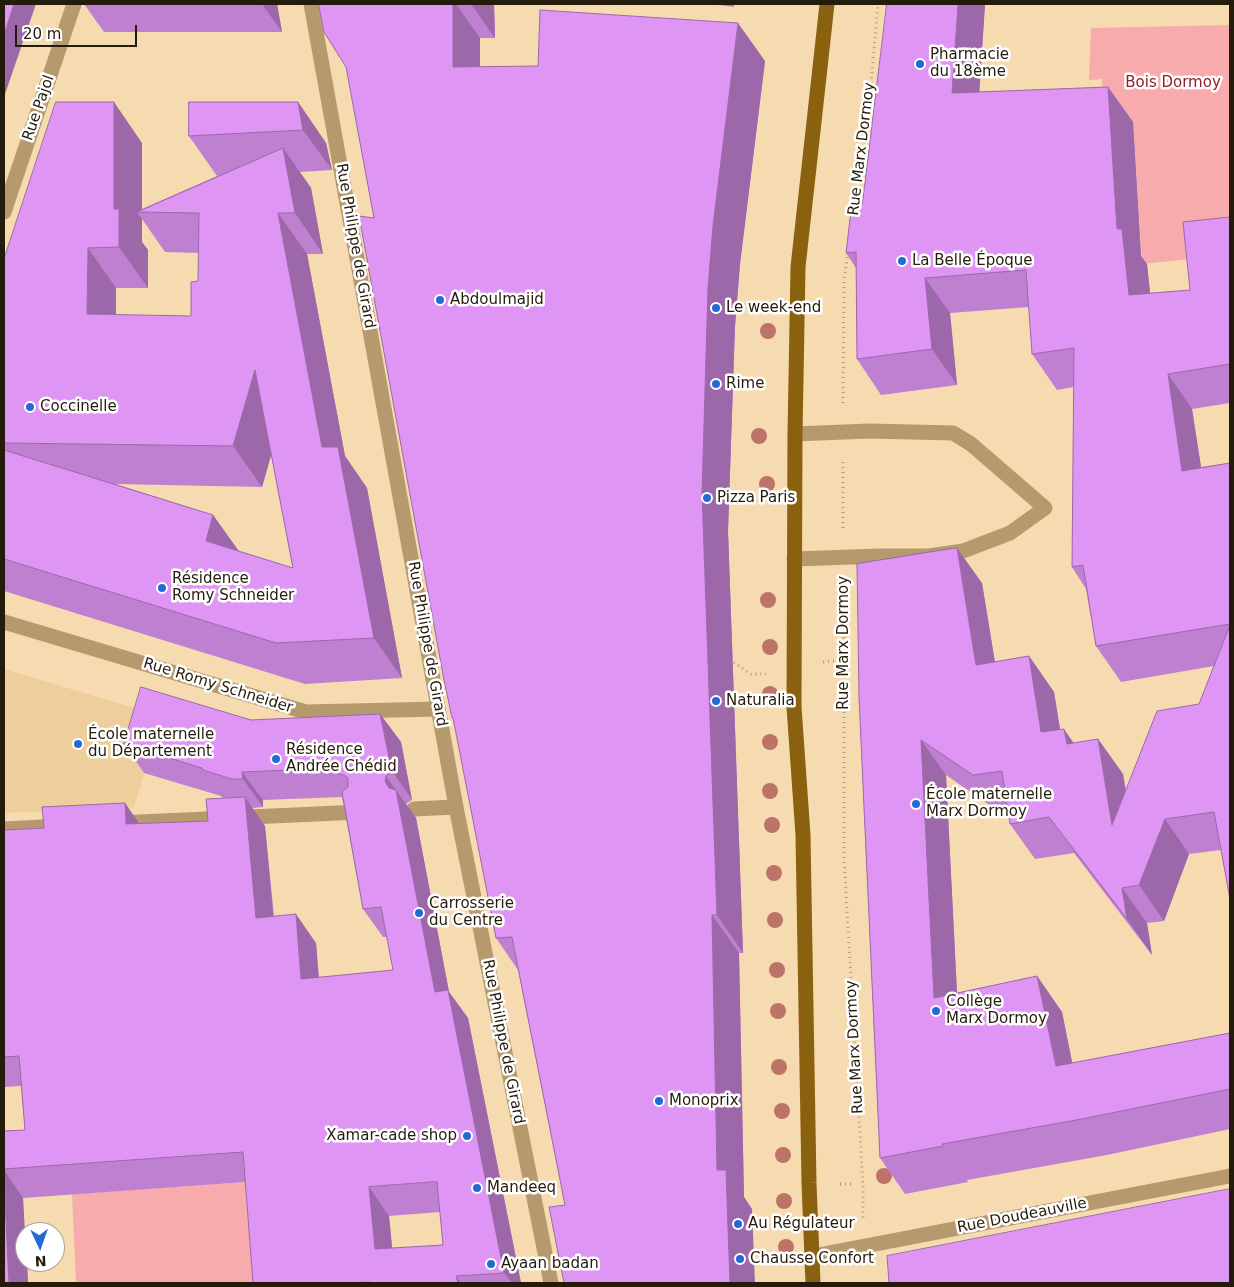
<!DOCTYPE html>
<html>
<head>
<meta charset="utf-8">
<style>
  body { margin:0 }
  #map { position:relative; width:1234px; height:1287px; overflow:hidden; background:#f7dbb0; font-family:"DejaVu Sans",sans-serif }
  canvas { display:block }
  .frame { position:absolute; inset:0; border:5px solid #251b0b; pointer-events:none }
  .north { position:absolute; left:15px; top:1222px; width:50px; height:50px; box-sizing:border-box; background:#fff; border:1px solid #a8a49d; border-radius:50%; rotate:177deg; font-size:14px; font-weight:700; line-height:20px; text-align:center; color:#251b0b }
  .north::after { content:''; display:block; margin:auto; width:18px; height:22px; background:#226bd7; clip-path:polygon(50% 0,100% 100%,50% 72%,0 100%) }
  .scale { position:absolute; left:15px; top:25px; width:122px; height:22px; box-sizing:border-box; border:2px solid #251b0b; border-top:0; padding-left:6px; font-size:15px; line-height:18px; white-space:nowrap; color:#251b0b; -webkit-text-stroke:4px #fff; paint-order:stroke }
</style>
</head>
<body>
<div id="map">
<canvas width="1234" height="1287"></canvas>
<div class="frame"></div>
<div class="north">N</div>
<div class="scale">20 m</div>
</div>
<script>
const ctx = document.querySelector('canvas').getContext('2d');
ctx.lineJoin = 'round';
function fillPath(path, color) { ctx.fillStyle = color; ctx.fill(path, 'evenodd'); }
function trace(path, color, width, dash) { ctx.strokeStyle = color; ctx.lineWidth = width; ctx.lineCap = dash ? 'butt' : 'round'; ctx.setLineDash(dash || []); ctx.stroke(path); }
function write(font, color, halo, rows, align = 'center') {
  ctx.font = font + ' "DejaVu Sans",sans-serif'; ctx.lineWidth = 5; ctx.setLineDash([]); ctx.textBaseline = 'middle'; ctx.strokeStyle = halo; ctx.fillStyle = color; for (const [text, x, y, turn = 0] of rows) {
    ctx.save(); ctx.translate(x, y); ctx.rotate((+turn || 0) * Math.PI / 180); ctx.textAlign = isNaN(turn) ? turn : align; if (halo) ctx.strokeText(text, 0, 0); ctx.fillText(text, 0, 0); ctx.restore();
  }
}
const built = new Path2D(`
  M4,669L161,716L134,807L4,813Z`);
const green = new Path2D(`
  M1230,25V255L1142,264L1133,123L1104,124L1102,79L1089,80L1091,28Z
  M247,1182L271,1283H76L72,1194Z`);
const path = new Path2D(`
  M855,207L867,127L878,4
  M843,403L844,280L848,252
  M843,462V528
  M844,587V858L863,1185V1218
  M729,662H733L751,674H766
  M823,662L835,661
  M840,1184H852`);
const minor = new Path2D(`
  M311,4L456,807L551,1283
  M4,212L74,4
  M794,559L880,556H929L963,551L1010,533L1045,508L971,444L953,433L869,431L795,434
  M4,622L306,712L438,709
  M414,809L456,807
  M118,823L360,812
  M4,829L62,826
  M813,1256L1230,1176`);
const major = new Path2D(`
  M813,1283L809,1183L803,835L794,707L795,434L798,267L827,4`);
const trees = [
  [768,331],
  [759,436],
  [767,484],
  [768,600],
  [770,647],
  [770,694],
  [770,742],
  [770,791],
  [772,825],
  [774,873],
  [775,920],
  [777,970],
  [778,1011],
  [779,1067],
  [782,1111],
  [783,1155],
  [884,1176],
  [784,1201],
  [786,1247]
];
const wall = new Path2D(`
  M84,4H277L282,32H104Z
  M319,4H494L495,38H480V67L538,66L765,61L740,264L735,326L728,531L743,953H739L744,1197L752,1209L565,1205L518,970L496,938L454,721L452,718L374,218L346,67Z
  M711,4H734V7Z
  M985,4L979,92L1108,87L1133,122L1141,256L1147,264L1150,293L1190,290L1230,217V403L1192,409L1201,467L1230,463V899L1221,850L1189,854L1164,921L1147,923L1152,955L1074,853L1035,859L1010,824L1008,809L998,811L946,775L957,993L1037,976L1062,1012L1072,1063L1230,1033V1129L1107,1155L967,1180L968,1182L905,1194L880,1158L859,697L982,583L995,662L1029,656L1054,692L1060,729L1074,743L1098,739L1123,774L1126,791L1199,704L1214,666L1121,682L1096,646L1086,589L1072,567L1074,387L1057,390L1032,354L1029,307L950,313L957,385L881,395L857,359L856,268L846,253L862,204Z
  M298,102L326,143L332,170L300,172L311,188L323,254H307L345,456L367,488L402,678L305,684L4,591V259L142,143V209L217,176L189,136ZM142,219L165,252L199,253L198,281L191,316L116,315V288H148V250L142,242ZM271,454L293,568L239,551L213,515L115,484L262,487Z
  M380,714L401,742L412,800L406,804L416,818L449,992L468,1018L521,1283H253L246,1182L23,1198L25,1262H27L28,1283H4V1131L25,1130L21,1086L4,1087V830L44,828L125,803L139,824L208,821L223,798L221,796L144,773L124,744L251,720ZM342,797L363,909L383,937H387L393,970L319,978L316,943L274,916L265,826L252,808L263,807V800ZM440,1212L443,1245L392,1248L389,1216Z`);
const shadedWall = new Path2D(`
  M14,4H36L4,97V35Z
  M262,4H277L282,32Z
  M453,4H456L480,38V105L453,67Z
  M471,4H494L495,38Z
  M958,4H985L977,129L952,93Z
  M738,23L765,61L740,264L735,326L728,531L743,953L717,915L702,493L708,288L713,226Z
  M1108,87L1133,122L1141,256L1147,264L1154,330L1129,295L1117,229Z
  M114,102L142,143V212H137L142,219V242L148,250V288L119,247L114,209Z
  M298,102L326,143L332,170L303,130Z
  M283,148L311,188L323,254L295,213Z
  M278,213L307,254L345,456L367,488L402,678L374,638L322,447Z
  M88,248L116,288V355L87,314Z
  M925,278L950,313L957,385L932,349Z
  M255,370L284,411L262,487L233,446Z
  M1168,374L1192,409L1207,506L1182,471Z
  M213,515L242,556L206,541Z
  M957,548L982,583L1001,700L976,665Z
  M1029,656L1054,692L1066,767L1041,732Z
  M380,714L401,742L412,800L392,771Z
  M1064,729L1088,764L1067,744Z
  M1098,739L1123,774L1137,861L1112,825Z
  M921,740L946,775L959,1033L934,998Z
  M242,772L263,800V807L243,779Z
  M386,776L416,818L449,992L468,1018L521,1283H512L504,1273L435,992L385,781Z
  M245,797L265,826L276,946L256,918Z
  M125,803L145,832L126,824Z
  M1165,819L1189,854L1164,921L1139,885Z
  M1122,888L1147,923L1152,955L1127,919Z
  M296,914L316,943L321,1008L301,979Z
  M712,915L739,953L744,1197L752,1209L755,1283H730L717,1170Z
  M1037,976L1062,1012L1080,1101L1056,1066Z
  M4,1170L23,1198L25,1232V1262H27L28,1283H9Z
  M369,1187L389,1216L395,1277L375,1249Z
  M456,1276L461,1283H458Z`);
const building = new Path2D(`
  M4,4H14L4,35Z
  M319,4H453V67L538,66L540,10L738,23L713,226L708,288L702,493L717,915H712L717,1170H726L730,1283H564L549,1207L565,1205L512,937L496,938L453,718H452L444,680L359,216L374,218L346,67L324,32Z
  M887,4H958L952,93L1108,87L1117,229H1122L1129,295L1190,290L1183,222L1230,217V364L1168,374L1182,471L1230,463V624L1096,646L1083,565L1072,567L1074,348L1032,354L1026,270L925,278L932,349L857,359L856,252L846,253L852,202L862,204Z
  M56,102H114V209H119V247L88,248L87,314L191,316V282L198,281L199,213L137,212L283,148L295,213H278L322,447H338L374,638L276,643L4,559V450L213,515L206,541L293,568L255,370L233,446L4,443V259Z
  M189,102H298L303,130L189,136Z
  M957,548L976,665L1029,656L1041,732L1064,729L1067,744L1098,739L1112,825L1157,711L1199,704L1230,625V899L1214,812L1165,819L1139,885L1122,888L1127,919L1049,817L1010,824L1002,771L973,775L921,740L934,998L1037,976L1056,1066L1230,1033V1089L1082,1119L942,1144L943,1146L880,1158L859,697L857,564Z
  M141,687L251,720L380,714L392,771L386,776L385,781L389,788L396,790L435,992L448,990L504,1273L456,1276L458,1283H370V1282L345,1283H253L243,1152L4,1169V1131L25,1130L19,1056L4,1057V830L44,828L42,807L125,803L126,824L208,821L206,799L245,797L256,918L296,914L301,979L393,970L381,907L363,909L342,792L348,787V778L344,775L338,774L337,768L242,772L243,779H232L203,770L202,768L124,744ZM437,1182L443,1245L375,1249L369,1187Z
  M4,1177L9,1283H4Z
  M1230,1189V1283H889L887,1256Z`);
const markers = [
  [920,64,5,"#226bd7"],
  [902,261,5,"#226bd7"],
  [440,300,5,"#226bd7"],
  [716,308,5,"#226bd7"],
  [716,384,5,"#226bd7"],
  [30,407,5,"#226bd7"],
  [707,498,5,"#226bd7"],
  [162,588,5,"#226bd7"],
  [716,701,5,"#226bd7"],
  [78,744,5,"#226bd7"],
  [276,759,5,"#226bd7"],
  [916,804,5,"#226bd7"],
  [419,913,5,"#226bd7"],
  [936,1011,5,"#226bd7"],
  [659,1101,5,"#226bd7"],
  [467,1136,5,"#226bd7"],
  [477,1188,5,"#226bd7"],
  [738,1224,5,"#226bd7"],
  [740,1259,5,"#226bd7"],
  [491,1264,5,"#226bd7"]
];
const poiNames = [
  ["Pharmacie",930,55],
  ["du 18ème",930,72],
  ["La Belle Époque",912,261],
  ["Abdoulmajid",450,300],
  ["Le week-end",726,308],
  ["Rime",726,384],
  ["Coccinelle",40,407],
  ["Pizza Paris",717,498],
  ["Résidence",172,579],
  ["Romy Schneider",172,596],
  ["Naturalia",726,701],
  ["École maternelle",88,735],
  ["du Département",88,752],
  ["Résidence",286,750],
  ["Andrée Chédid",286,767],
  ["École maternelle",926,795],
  ["Marx Dormoy",926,812],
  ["Carrosserie",429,904],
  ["du Centre",429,921],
  ["Collège",946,1002],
  ["Marx Dormoy",946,1019],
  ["Monoprix",669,1101],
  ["Xamar-cade shop",457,1136,"right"],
  ["Mandeeq",487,1188],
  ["Au Régulateur",748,1224],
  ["Chausse Confort",750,1259],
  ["Ayaan badan",501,1264]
];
const parkNames = [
  ["Bois Dormoy",1173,83]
];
const streetNames = [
  ["Rue Pajol",39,108,-71],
  ["Rue Marx Dormoy",862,149,-83],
  ["Rue Philippe de Girard",355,246,80],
  ["Rue Marx Dormoy",844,643,-90],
  ["Rue Philippe de Girard",427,644,80],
  ["Rue Romy Schneider",218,686,17],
  ["Rue Philippe de Girard",503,1042,79],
  ["Rue Marx Dormoy",855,1047,-93],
  ["Rue Doudeauville",1022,1216,-11]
];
fillPath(built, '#eece9c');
fillPath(green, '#f8abac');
trace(path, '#b29c7a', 3, [1, 4]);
trace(minor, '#b69a6e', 15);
trace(major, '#89610f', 15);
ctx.fillStyle = '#bd7368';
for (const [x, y] of trees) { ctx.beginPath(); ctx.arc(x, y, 8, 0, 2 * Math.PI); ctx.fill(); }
fillPath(wall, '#c080d1');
fillPath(shadedWall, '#9c68aa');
fillPath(building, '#df95f3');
trace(building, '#9c68aa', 1);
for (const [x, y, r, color] of markers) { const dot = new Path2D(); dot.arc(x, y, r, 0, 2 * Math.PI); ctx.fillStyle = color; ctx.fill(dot); trace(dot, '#fff', 2); }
write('15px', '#251b0b', '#fff', poiNames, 'left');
write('15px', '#8d1e2d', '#fff', parkNames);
write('15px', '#251b0b', '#fff', streetNames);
</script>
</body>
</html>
